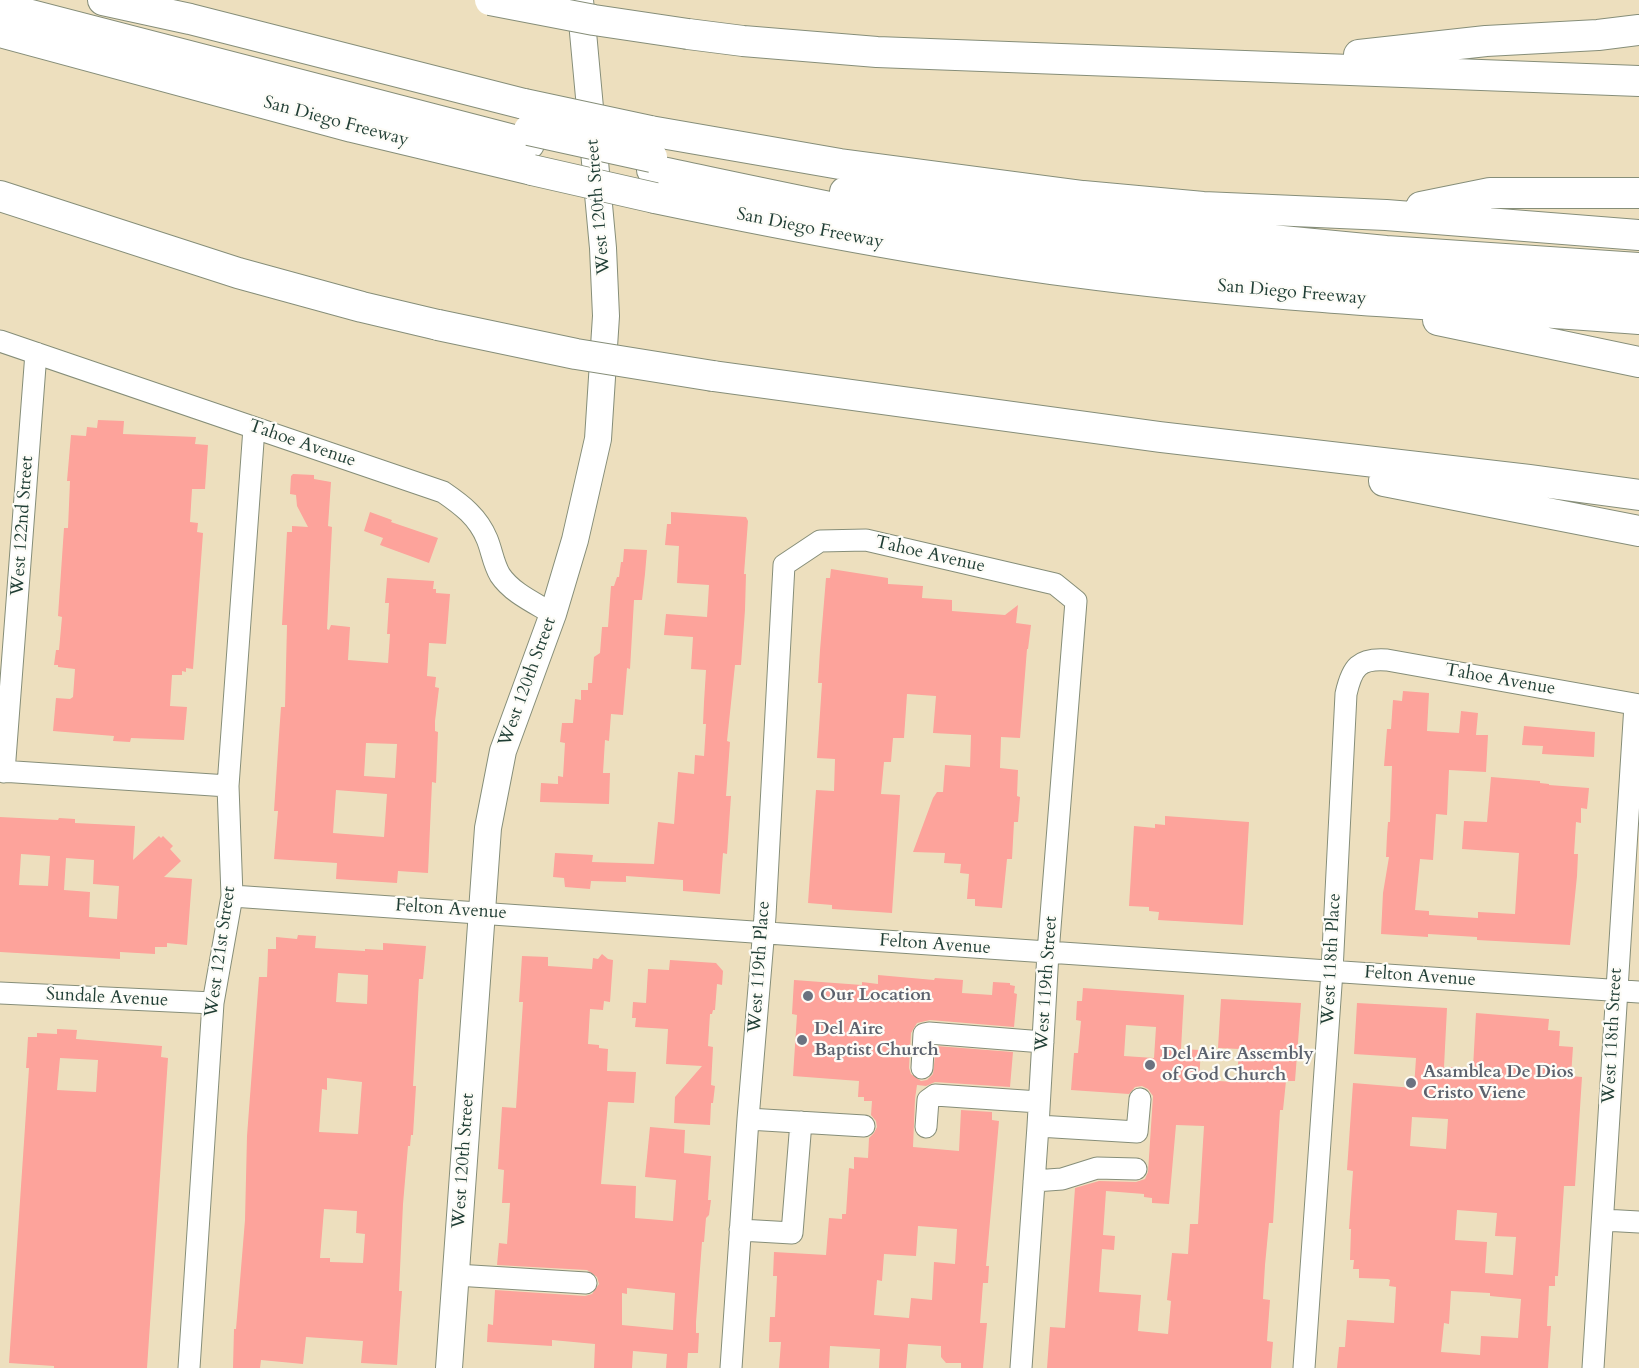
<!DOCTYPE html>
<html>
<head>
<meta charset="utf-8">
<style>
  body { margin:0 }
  canvas { display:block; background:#eddfbe }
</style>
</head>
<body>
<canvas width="1639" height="1368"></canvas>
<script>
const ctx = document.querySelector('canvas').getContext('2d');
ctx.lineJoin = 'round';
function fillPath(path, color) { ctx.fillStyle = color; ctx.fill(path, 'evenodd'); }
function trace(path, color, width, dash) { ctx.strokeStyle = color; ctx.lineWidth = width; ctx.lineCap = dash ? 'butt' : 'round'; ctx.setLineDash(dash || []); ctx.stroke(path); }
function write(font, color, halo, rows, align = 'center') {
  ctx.font = font + ' Cardo,serif'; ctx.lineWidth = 4.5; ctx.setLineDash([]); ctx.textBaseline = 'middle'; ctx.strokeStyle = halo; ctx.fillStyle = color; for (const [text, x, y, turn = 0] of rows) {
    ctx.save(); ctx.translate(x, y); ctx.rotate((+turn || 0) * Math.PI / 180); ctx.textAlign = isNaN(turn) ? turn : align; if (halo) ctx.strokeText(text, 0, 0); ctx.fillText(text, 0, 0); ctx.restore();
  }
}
const building = new Path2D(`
  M98,420L124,421L123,434L196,437L195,444L208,445L205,489H192L190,522L198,523L197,532L203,533L193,669L186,668V672L182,671V675H172L170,706L187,707L184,740L131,738L130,742L113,741L114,736L53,731L56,698L70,699L73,697L75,669L58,667V665H54L56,650H59L62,617L58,616L64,528H68L70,481H67L71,435L86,436L87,427L97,428Z
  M293,474L314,475V479L331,482L328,526L332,527L327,629L329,630L331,625L350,627L348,660L388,663L390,634H387L389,603H385L387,578L434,581L433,589H436V593L450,594L446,644L429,643L427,676L436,677L435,687L439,688L435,721V731L438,732L436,783L432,782L428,873L398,871L397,883L336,879L337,863L274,859L278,811H274L279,735L281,707H285L287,625H282L287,532H292V526L308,527L297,506L296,495L290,494L291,476ZM366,743L397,744L395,778L364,776ZM336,790L387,794L384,837L333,833Z
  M370,512L392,520L391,522L438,538L429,563L380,545L383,538L364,531Z
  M671,512L746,517L748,521L744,574H746L745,610L741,665H735L727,741L730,742L726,796H731L727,854L723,853L720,894L683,891V880L626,876V882L591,881L590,889L565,887L564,878L553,877L555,853L593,855L592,862L654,864L658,822L674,824L678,772L694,774L695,755L704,756L706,724H703L704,702L706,670L691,669L693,637L664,635L666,614L707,617L709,585L677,583L679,546L665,545L667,524H671Z
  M624,549L647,550L645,574L642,600H634L630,669L627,668L623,715L611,714L609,741L605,740L603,773H610L609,804L540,802L541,783L558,784V776L563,777L565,743L560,742L562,723H573L575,699L581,700V690H588V683H592L594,657L600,653L602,627H608L611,586H614L617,577H619L621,562H623Z
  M831,569L888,578V584L923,586L922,598L952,600V611L1005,615L1018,605L1016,623L1031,625L1028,649H1027L1020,738L1001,737L1000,768L1018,770L1017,796L1020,797L1018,822H1014L1012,859H1007L1002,908L975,906V899H967L969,874L960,873L961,864L944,863L945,853L913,852L933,798L937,792H943L945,765L970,767L971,735L933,733L936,696L907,694L904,738H893L891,762H884L881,794L900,795L892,913L832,909V905L808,903L816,790L834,791L835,759L817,758L822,683H818L820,650L826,578H830Z
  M1403,691L1429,693L1427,731L1459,733L1461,711L1478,713L1476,735H1488L1486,772L1449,770L1447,815L1436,814L1433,860L1420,859L1415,910L1429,911V915L1478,918V912L1515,914L1519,853L1462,849L1464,821L1487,822L1491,777L1540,781V783L1549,784V785L1589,788L1587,809L1581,808V823L1576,822L1574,854H1578L1577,876L1570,945L1477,940V937L1428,934V937L1381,934L1383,893L1389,857H1386L1387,835L1388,822H1390L1392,766H1384L1387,729H1391L1393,700L1402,701Z
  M1524,726L1595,732L1594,757L1542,754L1543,746L1522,745Z
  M1165,816L1249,822L1243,925L1158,920L1159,912L1149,911V907L1129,906L1134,826L1155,828V824L1165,825Z
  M0,817L58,820L59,818L75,819V823L135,826L133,860L159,836L161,838L163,836L173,846L170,849L181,861L164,877L192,879L187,945L167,943V947H155V954L120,952V959L0,952ZM21,854L50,856L48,886L19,885ZM66,858L94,860L93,884L119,886L117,919L89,917L90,892L64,890Z
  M298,935L316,936L315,948L365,951V949L383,950V943L426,946L423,979H419L413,1086H416L413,1135H411L410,1146H408L403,1204L399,1291H402L397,1365L361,1363L363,1341L306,1337L303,1364L261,1360L260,1368H233L234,1329H236L245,1220L247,1136L259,977H267L268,949H276V937L297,939ZM338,973L368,975L367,1004L336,1002ZM327,1078L362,1082L358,1134L319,1132L322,1089L327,1090ZM324,1209L357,1211L356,1233L365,1234L363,1263L330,1262V1258H320Z
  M602,954L608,959L613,960L610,1002L604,1001L603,1010L590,1009L588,1044L599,1045V1048L608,1049L607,1071L636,1072L634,1103L608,1102L601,1184L636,1186L635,1218L673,1221L676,1180L645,1177L650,1127L685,1130L684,1153L711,1156L708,1200H711L709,1215L706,1218L704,1242H702L696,1322V1333H699L698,1353H688L687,1368H666L667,1354L633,1351L632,1368H594L595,1344L552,1340V1346L487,1342L488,1324L493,1325L495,1290L585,1296L592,1294L599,1284L597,1277L587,1270L497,1265L499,1243L507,1244L510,1203H502L504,1170L498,1169L502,1107L516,1108L523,1002H519L522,956L548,957V966L592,969L593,958L598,959ZM627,1288L675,1293L673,1330L622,1325V1293L627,1294Z
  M670,960L716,963L723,971L722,985L717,984L715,1010H713L712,1014H710L708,1046L713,1047L711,1085L715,1086L713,1103H711L710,1125L674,1123L675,1097L702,1066L666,1064L668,1029L635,1027L636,1018H632L633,1002L646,1003L648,969L669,970Z
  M878,975L934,980L935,978L963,980L962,993L992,995L993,982L1010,983V985L1015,986L1014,993L1017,994L1014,1027L930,1020L917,1023L911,1033L909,1068L911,1074L921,1081L927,1080L933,1074L936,1046L1013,1052L1010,1087L935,1082L926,1086L917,1085L915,1099L913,1147L959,1151L961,1110L992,1112V1120L999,1121L986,1266H989L988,1283H983L980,1323H987L983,1368H961V1363H946L941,1357V1346L908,1344L906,1368H879L880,1349L830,1346L829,1368H779L781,1342H769L770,1317H775L777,1276H773L774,1252L826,1255L829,1218L842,1219V1214H846L849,1168L854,1169V1157L868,1158L869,1138L874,1133L877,1127L876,1121L871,1115L872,1101H864V1097H858L859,1081L793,1076L797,1015L792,1014L794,980L862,985V982L878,984ZM918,1226L957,1229L955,1264L934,1262L932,1300L911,1298L909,1318L874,1315L877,1280L882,1281L884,1254L916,1256Z
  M1083,988L1184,995L1181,1049L1201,1050L1199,1080L1237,1082L1239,1049L1218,1048L1221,999L1301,1003L1295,1081H1286L1283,1110H1280L1273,1223H1269L1265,1265L1263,1299L1270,1300L1267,1341L1273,1342L1271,1368H1047L1050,1327L1065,1328L1075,1188L1099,1181L1136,1182L1145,1179L1148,1172L1153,1096L1148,1089L1142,1086L1135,1087L1129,1094L1071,1090L1074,1053H1078L1081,1021L1076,1020L1077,1001H1082ZM1126,1025L1156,1027L1154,1058L1124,1056ZM1176,1125L1204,1126L1198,1224H1190L1188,1254L1172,1253L1167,1300L1171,1301L1168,1334L1138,1331L1141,1295L1099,1292L1102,1249L1114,1250L1115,1236L1103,1235L1106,1191L1144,1194V1197L1152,1198V1203L1169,1204Z
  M1357,1003L1447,1008L1444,1067L1473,1068L1476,1013L1549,1019L1548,1030L1560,1031L1559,1046L1573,1047L1571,1076L1582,1077L1575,1186H1564L1558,1276H1555V1286H1549L1547,1326H1551L1548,1368H1337L1339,1347H1345L1347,1320L1394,1323L1396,1287L1389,1286L1390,1280L1388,1279L1359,1278V1269H1353L1354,1260H1350L1351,1229H1349L1353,1171L1347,1170L1353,1083L1414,1088L1416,1058L1354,1054ZM1412,1117L1448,1119L1446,1149L1410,1146ZM1457,1210L1497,1213L1495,1236L1516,1237L1513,1275L1485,1273L1487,1242L1455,1240ZM1451,1291L1490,1293V1296L1521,1299L1518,1338L1481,1336L1480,1355L1441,1352L1444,1323L1449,1324Z
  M57,1029L77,1030L76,1039L162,1046L161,1057L168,1058L147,1368H54V1366L9,1363L29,1068H26L28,1037H37V1033L57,1034ZM60,1058L98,1060L96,1092L57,1090Z`);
const minor = new Path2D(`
  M0,341L443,492C462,505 478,517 487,539C492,551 493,563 500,575C512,593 535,603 553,614
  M0,771L228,786
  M4,772L36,353
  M232,896C701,927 1170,963 1639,992
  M0,993L213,1003
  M922,1068L924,1034L929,1033L1043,1042
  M748,1119L864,1126
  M1038,1126L1137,1132L1140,1099
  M926,1127L928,1100L935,1095L1039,1102
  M1034,1181L1062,1179L1097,1168L1136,1169
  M1603,1220L1639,1222
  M740,1230L792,1233L801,1122
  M456,1275L586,1283
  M189,1368L213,1003L232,896L228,786L254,428
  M731,1368L748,1119L765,916L784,565L820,541L866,540L1055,584L1076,601L1048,953L1038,1126L1021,1368
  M1304,1368L1332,971L1346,694C1352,667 1359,658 1387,660L1639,705
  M1593,1368L1635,705`);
const major = new Path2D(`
  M449,1368L488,828L503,751L553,614L575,540L598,439L606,316L603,248L580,0`);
const highway = new Path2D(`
  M103,0L190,19L524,104
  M0,7L529,144
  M0,32L352,127L532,170
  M688,34L743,41L877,52L1639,81
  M1359,55L1486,41L1598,35L1639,30
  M650,131L840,164L1083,196L1203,207L1386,215L1639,235
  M652,170C786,198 920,228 1055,246C1249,271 1444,282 1639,295
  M845,192L1074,221L1386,251L1639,268
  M0,196L238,273L362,307L438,325
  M655,198C794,227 932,253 1073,272C1260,297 1450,305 1639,319
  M1421,207L1490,193H1639
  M1438,320L1639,362
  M713,376L1160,437L1529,480L1639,495
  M1384,481L1639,531`);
const highwayBridge = new Path2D(`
  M490,0L594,20L688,34
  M524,104L650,131
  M529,130L652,157
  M532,170L655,198
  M438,325L576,354L713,376`);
const markers = [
  [808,996,6,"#6b7280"],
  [802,1040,6,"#6b7280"],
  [1150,1065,6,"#6b7280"],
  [1411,1083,6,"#6b7280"]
];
const streetNames = [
  ["San Diego Freeway",336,122,15],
  ["West 120th Street",599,207,-95],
  ["San Diego Freeway",810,229,11],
  ["San Diego Freeway",1292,293,5],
  ["Tahoe Avenue",302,444,19],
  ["West 122nd Street",23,526,-86],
  ["Tahoe Avenue",930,555,13],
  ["Tahoe Avenue",1500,680,10],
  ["West 120th Street",528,682,-70],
  ["Felton Avenue",451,910,4],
  ["Felton Avenue",935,945,4],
  ["West 121st Street",221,952,-82],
  ["West 118th Place",1332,959,-87],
  ["West 119th Place",760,967,-86],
  ["Felton Avenue",1420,977,4],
  ["West 119th Street",1047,984,-86],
  ["Sundale Avenue",107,998,3],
  ["West 118th Street",1613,1036,-87],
  ["West 120th Street",464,1161,-86]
];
const worshipNames = [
  ["Our Location",820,996],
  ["Del Aire",814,1030],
  ["Baptist Church",814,1051],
  ["Del Aire Assembly",1162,1055],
  ["of God Church",1162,1076],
  ["Asamblea De Dios",1423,1073],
  ["Cristo Viene",1423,1094]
];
fillPath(building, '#fda39b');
trace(minor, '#868e79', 23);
trace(major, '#868e79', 28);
trace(highway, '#868e79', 32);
trace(minor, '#fff', 21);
trace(major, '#fff', 26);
trace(highway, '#fff', 30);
trace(highwayBridge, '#868e79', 32, []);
trace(highwayBridge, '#fff', 30);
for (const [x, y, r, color] of markers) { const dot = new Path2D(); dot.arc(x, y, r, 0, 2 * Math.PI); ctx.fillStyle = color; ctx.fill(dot); trace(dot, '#fdfcf7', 2); }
write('18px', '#1f3d34', '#fdfcf7', streetNames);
write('bold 18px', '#5b616d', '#fdfcf7', worshipNames, 'left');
</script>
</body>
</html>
